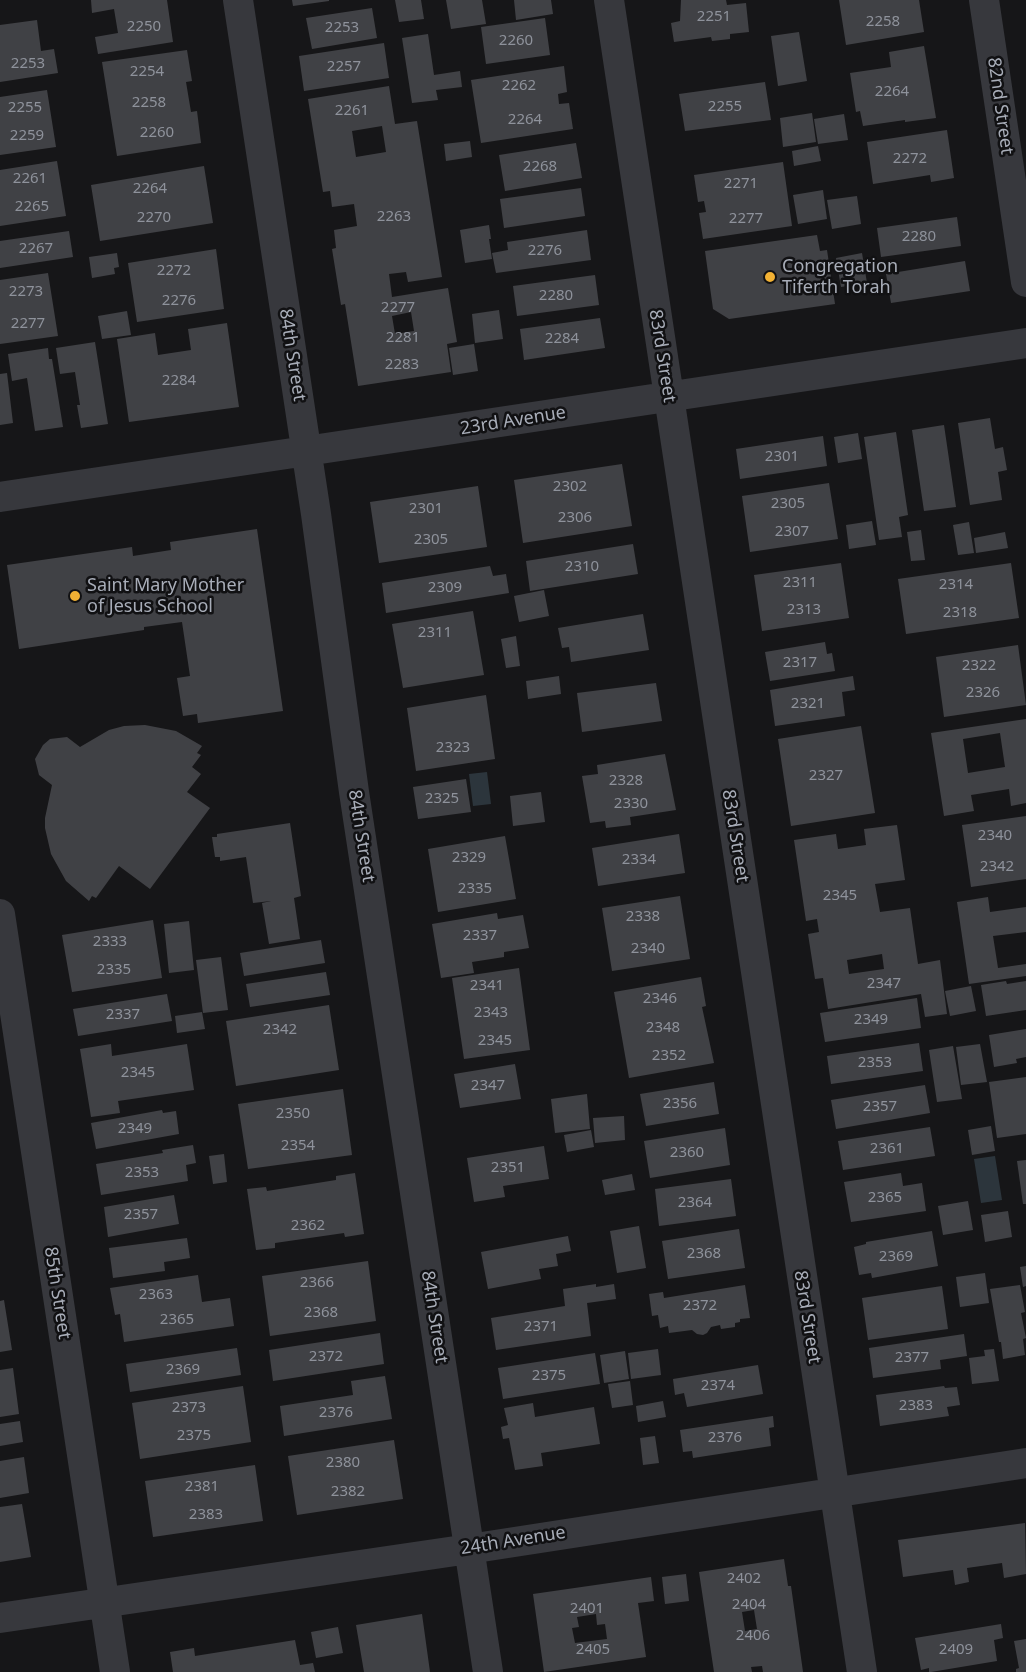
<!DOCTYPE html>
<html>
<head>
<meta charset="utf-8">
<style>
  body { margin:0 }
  canvas { display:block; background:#161618 }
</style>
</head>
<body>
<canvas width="1026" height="1672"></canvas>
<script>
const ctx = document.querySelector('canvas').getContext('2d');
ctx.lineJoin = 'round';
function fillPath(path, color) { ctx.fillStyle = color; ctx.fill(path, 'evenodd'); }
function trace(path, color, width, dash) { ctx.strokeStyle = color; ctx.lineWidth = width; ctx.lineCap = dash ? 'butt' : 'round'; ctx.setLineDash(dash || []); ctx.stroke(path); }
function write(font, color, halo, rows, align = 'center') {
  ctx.font = font + ' "Noto Sans",sans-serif'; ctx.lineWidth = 5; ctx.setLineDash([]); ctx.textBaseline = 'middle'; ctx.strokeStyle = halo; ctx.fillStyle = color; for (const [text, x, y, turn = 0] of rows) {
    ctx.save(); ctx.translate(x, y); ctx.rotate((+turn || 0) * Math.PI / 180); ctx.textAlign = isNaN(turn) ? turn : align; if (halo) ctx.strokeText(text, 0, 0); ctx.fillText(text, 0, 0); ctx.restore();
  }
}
const water = new Path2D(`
  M487,772L491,804L473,806L469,774Z
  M995,1156L1002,1200L981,1203L974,1159Z`);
const building = new Path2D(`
  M91,0H167L173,42L98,54L95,37L118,33L114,9L92,13Z
  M292,0H329V1L293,6Z
  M395,0H421L424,19L399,22Z
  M446,0H482L486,24L451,29Z
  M514,0H551L553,14L516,20Z
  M681,0H726L727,5L746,3L749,32L730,34V39L712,41L711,37L674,42L671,23L680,21Z
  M839,0H919L924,32L846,45Z
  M372,8L377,38L312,49L306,18Z
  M545,18L550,55L486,64L481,27Z
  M37,20L41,51L54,49L58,73L0,82V25Z
  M799,32L807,81L778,86L771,36Z
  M428,34L434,75L460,71L462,87L436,90L438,100L412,103L402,38Z
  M384,43L389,78L304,91L299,56Z
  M924,46L936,118L905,122V120L863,126L860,111L856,112L850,73L891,67L889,52Z
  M187,50L192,81L186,82L191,112L197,111L201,143L117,156L102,62Z
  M564,66L567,92L558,94L559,104L569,103L573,129L481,143L471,80Z
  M765,82L771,120L685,131L679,94Z
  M389,86L395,124L417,121L442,277L408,282L406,272L389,274L392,297L448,288L457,342L447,344L451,372L358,386L345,304L341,305L332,249L336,248L334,230L357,226L354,204L332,207L330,191L323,192L308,99ZM382,126L386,152L356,157L352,131ZM411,312L414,331L395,334L392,316Z
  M47,90L56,147L0,155V97Z
  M812,113L816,142L783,147L780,118Z
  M844,114L848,140L818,144L814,119Z
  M947,130L954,178L931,182L930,175L873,184L867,142Z
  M470,141L472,157L446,161L444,144Z
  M576,143L582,178L505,191L499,155Z
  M818,146L821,161L794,166L792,151Z
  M57,161L66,216L0,226V170Z
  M783,162L792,226L703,239L699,213L706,212L704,201L698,202L694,175Z
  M204,166L213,223L100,241L91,185Z
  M581,188L585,216L504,228L500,199Z
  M823,190L827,219L798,224L793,195Z
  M857,196L861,224L832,229L827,200Z
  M957,217L961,246L881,257L877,228Z
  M489,225L491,239H489L492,259L465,263L460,230Z
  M587,230L591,260L496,273L492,253L508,250L507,242Z
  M69,231L73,257L0,268V241Z
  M817,235L820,251L827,250L835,304L729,319L713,309L705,251Z
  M216,249L224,309L137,322L128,263Z
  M117,253L119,267L114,268L115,274L92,278L89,257Z
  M862,253L867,283L841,287L836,258Z
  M965,261L970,291L891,303L886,274Z
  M48,273L58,336L0,344V280Z
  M595,275L599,305L517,316L513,286Z
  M499,310L503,339L475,343L472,314Z
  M127,311L131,335L102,339L98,316Z
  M600,318L605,348L524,360L520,329Z
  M227,323L239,407L129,422L117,339L155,333L158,355L191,350L188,329Z
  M95,342L108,424L81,428L77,405H80L75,372L60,374L56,348Z
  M474,344L478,371L453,375L449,348Z
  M48,348L49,359H52L63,427L35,431L27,378L12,381L8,354Z
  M7,373L13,423L0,425V374Z
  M990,418L995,449L1003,447L1007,470L998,472L1002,500L970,505L958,423Z
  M944,425L956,507L924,511L912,430Z
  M896,432L908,515L899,517L902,537L879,540L864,437Z
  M858,433L862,459L838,463L834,437Z
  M823,436L827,466L740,479L736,449Z
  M622,464L632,526L523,543L514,480Z
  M829,483L838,539L750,552L742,496Z
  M478,486L487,547L379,563L370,502Z
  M872,521L876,545L849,549L846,525Z
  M969,522L974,553L958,555L953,525Z
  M257,529L283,711L198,723L197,714L183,716L177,678L190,676L182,622L144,627V630L19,649L7,565L132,547L133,556L171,550L170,542Z
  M921,530L925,560L911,561L907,532Z
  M1005,532L1008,548L976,553L974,538Z
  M633,544L638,574L530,591L526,561Z
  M841,563L849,618L762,631L754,575Z
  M1011,563L1019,618L906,634L898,579Z
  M490,566L493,576L506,574L509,593L386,613L382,583Z
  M544,590L549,616L519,622L514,596Z
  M473,611L484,675L403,688L392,624Z
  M643,614L649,650L571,662L569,647L562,648L558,628Z
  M516,636L520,666L506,668L501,639Z
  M825,642L827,654L832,653L835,671L770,681L765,652Z
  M1018,645L1026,705L944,717L936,657Z
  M559,676L561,694L528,699L526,681Z
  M853,676L855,690L842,692L845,716L775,726L770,690Z
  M656,683L662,721L582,732L577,693Z
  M486,695L495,759L416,771L407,708Z
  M1026,719V803L1011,806L1009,789L971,795L974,811L944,816L931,733ZM1000,733L1005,767L968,773L963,739Z
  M145,725L176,731L202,746L197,753L201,755L192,767L201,774L187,792L210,808L150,889L119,866L96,898L92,896L89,901L66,881L51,854L45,828V818L52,785L39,775L35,759L43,745L50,739L67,737L80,747L109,730L124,726Z
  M861,726L875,813L791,826L778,739Z
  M665,754L676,810L630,817L631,825L606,828L605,821L590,823L582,776L598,774L597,765Z
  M466,779L471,812L418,819L413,787Z
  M541,792L545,822L513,826L510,796Z
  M1026,816V879L971,887L962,825Z
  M290,823L301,896L294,898L300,939L269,944L262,903L271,901L253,903L246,857L220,861V857H215L212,837H217V834Z
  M897,825L905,880L875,884L880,912L910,908L918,964L940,960L947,1014L925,1017L921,994L828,1009L823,978L815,979L808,934L819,932L817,919L806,921L794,840L836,834L838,849L866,845L864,829ZM882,954L884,969L849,974L847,960Z
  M679,834L685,873L598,886L592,848Z
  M505,836L516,899L438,912L428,849Z
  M680,896L690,959L612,971L602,908Z
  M988,897L990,912L1026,907V932L993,936L998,968L1026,964V976L969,984L957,902Z
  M497,913L498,919L523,915L529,948L504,952V957L472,962L474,973L441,978L432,924Z
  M153,920L162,978L72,992L62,935Z
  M189,921L194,970L169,973L164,924Z
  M321,940L325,963L244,976L240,953Z
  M221,957L228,1010L203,1013L196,960Z
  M519,968L530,1050L464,1059L452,978Z
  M326,972L330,995L250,1007L246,984Z
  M701,977L706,1006L702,1007L714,1063L629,1078L614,992Z
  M1006,981L1007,984L1026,981V1010L986,1016L981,985Z
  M971,986L976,1011L950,1016L945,991Z
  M167,994L172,1021L78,1036L73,1009Z
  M917,998L921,1028L825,1042L820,1013Z
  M329,1005L339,1070L236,1086L226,1021Z
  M202,1012L205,1029L177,1033L175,1016Z
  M1026,1029V1057L1016,1059L1017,1063L994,1067L989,1035Z
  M919,1043L923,1071L831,1084L827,1056Z
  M111,1044L112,1056L187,1044L194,1090L118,1101L120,1113L91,1117L80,1049Z
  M980,1044L987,1082L961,1085L956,1047Z
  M953,1046L962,1099L937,1102L929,1050Z
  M515,1064L521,1099L460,1108L454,1074Z
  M1026,1077V1134L997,1138L989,1082Z
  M714,1082L719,1114L646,1126L640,1094Z
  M925,1085L930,1113L836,1129L831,1100Z
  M343,1089L352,1155L248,1169L238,1104Z
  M587,1094L590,1129L555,1133L551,1099Z
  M162,1110L163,1113L176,1111L179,1134L96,1149L91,1123Z
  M624,1116L625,1140L595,1143L593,1118Z
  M991,1126L995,1151L972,1155L968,1130Z
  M930,1127L935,1156L843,1170L838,1141Z
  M725,1128L730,1165L650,1178L644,1141Z
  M591,1130L594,1147L567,1152L564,1135Z
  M193,1145L196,1163L186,1165L188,1181L101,1195L96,1164L163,1153L162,1150Z
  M544,1146L549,1179L503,1186L505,1197L474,1202L467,1158Z
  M224,1154L227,1182L213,1184L209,1156Z
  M1026,1160V1204H1023L1017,1161Z
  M355,1173L364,1234L345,1237L344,1233L275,1243V1248L256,1250L247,1189L266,1187L267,1191L336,1180V1176Z
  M901,1173L903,1186L922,1183L926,1211L851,1222L844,1182Z
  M632,1174L635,1190L605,1195L602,1180Z
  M731,1179L736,1216L659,1226L655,1189Z
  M174,1195L179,1224L108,1237L104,1207Z
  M968,1201L973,1230L943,1235L938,1206Z
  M1008,1211L1012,1237L985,1242L981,1215Z
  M639,1226L646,1268L617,1273L610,1231Z
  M739,1229L745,1268L668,1279L662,1241Z
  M932,1231L938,1266L872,1278L871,1273L859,1275L854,1247L866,1244V1242Z
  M568,1236L571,1251L556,1254L558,1266L539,1269L541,1279L488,1289L481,1252Z
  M187,1238L190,1258L164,1262L165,1271L113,1278L109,1248Z
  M368,1261L376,1321L270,1336L262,1276Z
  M1026,1266V1286L1023,1287L1020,1267Z
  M985,1273L989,1303L960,1307L956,1277Z
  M198,1275L202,1302L230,1298L234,1326L124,1342L120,1314L115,1315L110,1288Z
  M596,1284V1287L614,1284L616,1299L587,1303L591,1336L496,1350L491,1318L565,1306L563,1289Z
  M745,1285L750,1318L740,1319V1322L735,1323V1327L721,1329L720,1325L711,1327L707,1333L703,1335L697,1334L692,1330L669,1333L668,1326L660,1328L658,1315L652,1316L649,1294L663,1292L664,1298Z
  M1020,1285L1025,1312L1021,1313L1026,1338L1023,1339L1025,1355L1003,1359L1001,1342H999L990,1289Z
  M942,1286L948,1329L868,1340L862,1298Z
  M4,1300L12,1350L0,1352V1301Z
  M380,1333L384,1364L273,1381L269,1350Z
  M964,1334L967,1356L940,1360L941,1369L873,1378L869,1348Z
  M237,1348L241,1375L130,1392L126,1364Z
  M658,1349L661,1375L631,1379L628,1353Z
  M994,1349L999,1381L972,1384L969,1358L985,1356L984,1350Z
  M625,1351L629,1379L604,1383L600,1355Z
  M595,1353L600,1384L503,1399L498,1368Z
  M758,1365L763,1394L687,1407L684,1393L675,1395L673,1379Z
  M13,1368L19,1414L0,1417V1370Z
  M385,1376L392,1419L284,1436L280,1406L353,1395L351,1381Z
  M630,1381L633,1405L612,1408L608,1384Z
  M243,1386L251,1442L140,1459L132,1403Z
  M944,1386L945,1388L957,1387L960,1405L947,1407L949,1416L880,1426L876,1395Z
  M663,1401L666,1417L638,1422L636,1406Z
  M533,1403L535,1417L594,1407L600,1444L541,1453L543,1466L515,1470L509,1438L503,1439L501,1427L508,1425L504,1408Z
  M773,1416L774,1427L769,1428L771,1446L693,1458L692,1451L683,1452L680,1430Z
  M20,1421L23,1442L0,1446V1424Z
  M655,1436L659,1463L643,1465L640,1438Z
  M394,1440L403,1499L297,1515L288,1456Z
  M24,1457L29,1493L0,1498V1461Z
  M255,1465L263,1521L153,1537L145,1481Z
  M22,1504L31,1557L0,1562V1507Z
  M1025,1523L1026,1574L1004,1578L1002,1563L967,1568L969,1582L955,1585L953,1570L903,1577L898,1540Z
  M784,1559L788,1586H791L803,1672H763L762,1666L751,1667L752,1672H714L699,1572ZM754,1610L757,1629L745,1631L742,1612Z
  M686,1574L689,1601L665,1604L662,1577Z
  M651,1577L654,1601L638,1603L646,1657L544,1672L533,1594ZM596,1614L597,1625L605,1624L607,1639L575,1643L572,1628L579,1627L577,1617Z
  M422,1614L430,1672H364L356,1625Z
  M1001,1624L1003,1638L994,1640L997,1661L931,1672H929V1668L921,1670L915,1638Z
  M338,1627L343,1653L316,1658L311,1632Z
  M1026,1639V1672H1016V1669L1019,1668L1014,1641Z
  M295,1640L300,1665L313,1663L315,1672H173L170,1652L194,1648L195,1656Z`);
const minor = new Path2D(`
  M238,0L316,514L354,792L488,1672
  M609,0L862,1672
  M984,0L1026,282
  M0,497L1026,343
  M0,914L115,1672
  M0,1618L469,1549L1026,1463`);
const markers = [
  [770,277,6,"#f2b134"],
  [75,596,6,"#f2b134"]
];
const numberNames = [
  ["2251",714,17],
  ["2258",883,22],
  ["2250",144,27],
  ["2253",342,28],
  ["2260",516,41],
  ["2253",28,64],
  ["2257",344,67],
  ["2254",147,72],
  ["2262",519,86],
  ["2264",892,92],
  ["2258",149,103],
  ["2255",725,107],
  ["2255",25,108],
  ["2261",352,111],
  ["2264",525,120],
  ["2260",157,133],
  ["2259",27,136],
  ["2272",910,159],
  ["2268",540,167],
  ["2261",30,179],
  ["2271",741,184],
  ["2264",150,189],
  ["2265",32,207],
  ["2263",394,217],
  ["2270",154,218],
  ["2277",746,219],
  ["2280",919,237],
  ["2267",36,249],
  ["2276",545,251],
  ["2272",174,271],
  ["2273",26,292],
  ["2280",556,296],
  ["2276",179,301],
  ["2277",398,308],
  ["2277",28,324],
  ["2281",403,338],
  ["2284",562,339],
  ["2283",402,365],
  ["2284",179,381],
  ["2301",782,457],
  ["2302",570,487],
  ["2305",788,504],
  ["2301",426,509],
  ["2306",575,518],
  ["2307",792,532],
  ["2305",431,540],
  ["2310",582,567],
  ["2311",800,583],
  ["2314",956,585],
  ["2309",445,588],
  ["2313",804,610],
  ["2318",960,613],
  ["2311",435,633],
  ["2317",800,663],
  ["2322",979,666],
  ["2326",983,693],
  ["2321",808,704],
  ["2323",453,748],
  ["2327",826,776],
  ["2328",626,781],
  ["2325",442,799],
  ["2330",631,804],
  ["2340",995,836],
  ["2329",469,858],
  ["2334",639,860],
  ["2342",997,867],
  ["2335",475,889],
  ["2345",840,896],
  ["2338",643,917],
  ["2337",480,936],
  ["2333",110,942],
  ["2340",648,949],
  ["2335",114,970],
  ["2347",884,984],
  ["2341",487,986],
  ["2346",660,999],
  ["2343",491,1013],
  ["2337",123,1015],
  ["2349",871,1020],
  ["2348",663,1028],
  ["2342",280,1030],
  ["2345",495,1041],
  ["2352",669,1056],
  ["2353",875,1063],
  ["2345",138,1073],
  ["2347",488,1086],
  ["2356",680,1104],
  ["2357",880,1107],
  ["2350",293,1114],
  ["2349",135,1129],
  ["2354",298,1146],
  ["2361",887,1149],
  ["2360",687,1153],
  ["2351",508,1168],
  ["2353",142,1173],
  ["2365",885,1198],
  ["2364",695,1203],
  ["2357",141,1215],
  ["2362",308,1226],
  ["2368",704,1254],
  ["2369",896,1257],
  ["2366",317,1283],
  ["2363",156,1295],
  ["2372",700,1306],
  ["2368",321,1313],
  ["2365",177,1320],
  ["2371",541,1327],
  ["2372",326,1357],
  ["2377",912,1358],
  ["2369",183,1370],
  ["2375",549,1376],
  ["2374",718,1386],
  ["2383",916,1406],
  ["2373",189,1408],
  ["2376",336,1413],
  ["2375",194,1436],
  ["2376",725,1438],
  ["2380",343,1463],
  ["2381",202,1487],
  ["2382",348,1492],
  ["2383",206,1515],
  ["2402",744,1579],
  ["2404",749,1605],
  ["2401",587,1609],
  ["2406",753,1636],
  ["2405",593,1650],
  ["2409",956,1650]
];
const streetNames = [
  ["82nd Street",1000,106,82],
  ["84th Street",292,355,81],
  ["83rd Street",662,356,81],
  ["23rd Avenue",513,421,-9],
  ["84th Street",361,836,81],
  ["83rd Street",735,836,81],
  ["85th Street",57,1293,81],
  ["84th Street",434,1317,81],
  ["83rd Street",807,1317,81],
  ["24th Avenue",513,1541,-9]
];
const poiNames = [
  ["Congregation",782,267],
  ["Tiferth Torah",782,288],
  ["Saint Mary Mother",87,586],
  ["of Jesus School",87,607]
];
fillPath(water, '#2c353c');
fillPath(building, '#404145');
trace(minor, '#37383d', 30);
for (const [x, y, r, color] of markers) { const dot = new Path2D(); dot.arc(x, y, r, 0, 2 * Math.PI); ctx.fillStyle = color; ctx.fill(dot); trace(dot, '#111113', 2); }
write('15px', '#8e929b', null, numberNames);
write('18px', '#a8adb8', '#111113', streetNames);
write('18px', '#a8adb8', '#111113', poiNames, 'left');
</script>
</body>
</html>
